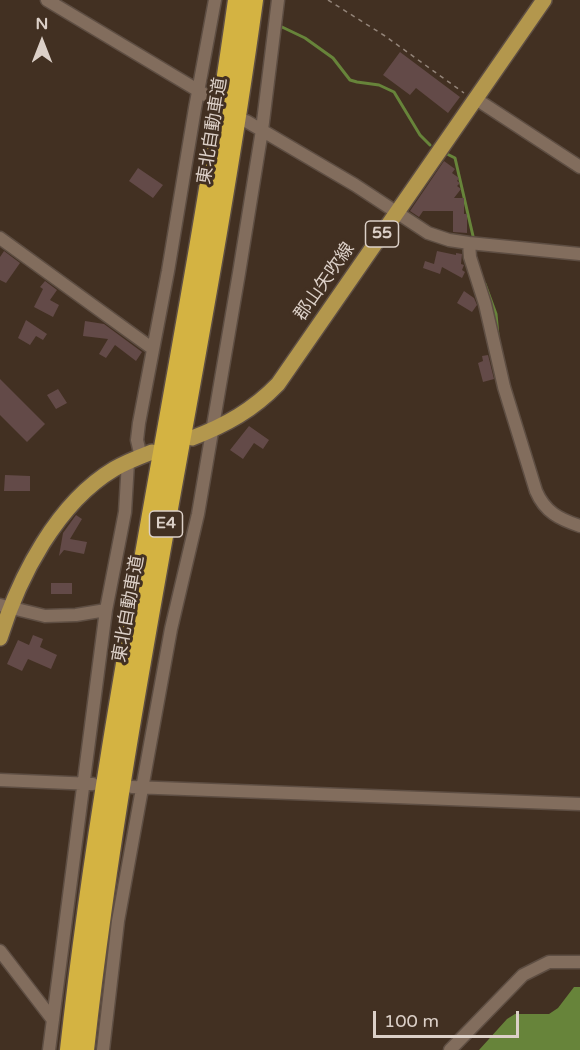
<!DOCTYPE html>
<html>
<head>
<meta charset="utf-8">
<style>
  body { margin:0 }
  #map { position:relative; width:580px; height:1050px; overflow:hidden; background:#423022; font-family:"Varela Round",sans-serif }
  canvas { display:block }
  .north { position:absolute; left:12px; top:12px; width:60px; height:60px; -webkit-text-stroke:4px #423022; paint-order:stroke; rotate:0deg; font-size:16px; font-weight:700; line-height:24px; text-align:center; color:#dcd0c8 }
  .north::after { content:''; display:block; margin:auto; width:21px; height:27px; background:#dcd0c8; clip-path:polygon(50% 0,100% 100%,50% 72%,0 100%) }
  .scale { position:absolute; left:373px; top:1011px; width:146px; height:27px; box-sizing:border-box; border:3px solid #dcd0c8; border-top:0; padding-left:8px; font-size:18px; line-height:21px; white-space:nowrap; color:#dcd0c8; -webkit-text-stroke:4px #423022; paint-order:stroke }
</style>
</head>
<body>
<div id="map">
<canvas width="580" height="1050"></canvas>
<div class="north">N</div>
<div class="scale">100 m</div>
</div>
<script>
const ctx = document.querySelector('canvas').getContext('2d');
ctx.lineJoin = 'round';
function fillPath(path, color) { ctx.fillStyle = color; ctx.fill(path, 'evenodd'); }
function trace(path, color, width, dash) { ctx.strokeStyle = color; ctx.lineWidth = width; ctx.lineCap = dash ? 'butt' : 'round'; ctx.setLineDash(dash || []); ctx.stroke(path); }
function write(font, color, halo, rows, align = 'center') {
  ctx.font = font + ' "Varela Round","Noto Sans JP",sans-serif'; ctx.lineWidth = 6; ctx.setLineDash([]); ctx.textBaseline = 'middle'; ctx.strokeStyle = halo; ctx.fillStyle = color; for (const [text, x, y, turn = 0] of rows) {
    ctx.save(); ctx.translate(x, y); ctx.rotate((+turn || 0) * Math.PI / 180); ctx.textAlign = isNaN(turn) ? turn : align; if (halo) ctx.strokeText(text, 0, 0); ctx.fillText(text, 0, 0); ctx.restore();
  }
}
const water = new Path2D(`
  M574,987H580V1050H479L507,1019L515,1014H549L558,1008Z`);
const stream = new Path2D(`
  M282,27L305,38L333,58L350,80L357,82L379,85L394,92L420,135L430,145
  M447,154L455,158L473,236
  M485,284L496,314L498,336`);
const building = new Path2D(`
  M400,52L460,97L448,113L416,88L410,95L383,75Z
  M444,161L455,169L452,173L459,178L457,181L460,183L457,186L461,189L454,198H464V214H467V233L453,232V211H423L419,217L410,211Z
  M138,168L163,185L153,198L129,181Z
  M4,251L20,263L6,283L0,280V257Z
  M437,251L456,255V253L462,254L461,264L464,265L462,270L465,272L462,278L442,267L440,274L423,268L425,261L434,264Z
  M45,281L57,290L50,300L59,305L53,317L34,307L43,289L40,287Z
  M464,291L474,298L477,305L472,312L457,303Z
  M26,320L47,334L43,340L36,336L30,345L18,338Z
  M85,321L104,324L142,352L136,361L115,345L106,358L99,354L108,339L83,336Z
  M488,355L494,379L483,382L478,363L483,361L482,356Z
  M0,379L45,424L27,442L0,415Z
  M58,389L67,403L56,409L47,395Z
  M249,426L269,440L263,449L254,443L243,459L230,450Z
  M5,475L30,476V491H4Z
  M76,515L82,519L70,539L87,542L84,554L64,550L59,556L63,533Z
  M51,583H72V594H51Z
  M33,635L43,639L40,647L57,655L51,669L28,659L22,671L7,664L18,640L29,645Z`);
const path = new Path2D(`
  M328,0L385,36L464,93`);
const minor = new Path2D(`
  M47,0L209,97
  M476,99L580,167
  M246,121L355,185L428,233L449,240L469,243L580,254
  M0,238L153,349
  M469,243L470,257L485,304L504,387L536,491C545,512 559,519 580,526
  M141,457L137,440L139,423L168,271L195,108L215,0
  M0,605L45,616L76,615L106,610
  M0,780L93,784
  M132,787L580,804
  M0,951L53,1020
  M49,1050L106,610L125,512L128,462
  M103,1050L118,921L171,629L198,514L239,273L262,130L278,0
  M450,1050L523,975L549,962H580`);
const major = new Path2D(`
  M192,438C226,425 253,410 278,384L544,0
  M0,638C19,577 57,503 114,469C126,462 139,457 152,452`);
const highway = new Path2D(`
  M69,1050C108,697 188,351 237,0
  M85,1050C124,697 206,351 254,0`);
const shields = [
  [382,234,33],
  [166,524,33]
];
const shieldNames = [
  ["55",382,234],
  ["E4",166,524]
];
const streetNames = [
  ["東北自動車道",213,131,-81],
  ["郡山矢吹線",325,282,-55],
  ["東北自動車道",129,609,-80]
];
fillPath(water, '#67843a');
trace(stream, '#67843a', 3);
fillPath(building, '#634a48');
trace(minor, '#5e4e43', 15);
trace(major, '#5e4e43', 18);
trace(highway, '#5e4e43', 21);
trace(path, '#938479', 1.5, [4.5, 4.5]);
trace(minor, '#826d5d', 12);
trace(major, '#b3974d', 15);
trace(highway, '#d4b342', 18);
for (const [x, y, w] of shields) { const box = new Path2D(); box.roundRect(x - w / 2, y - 13, w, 26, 4.5); ctx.fillStyle = '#423022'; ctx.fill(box); trace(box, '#dcd0c8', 1.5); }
write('bold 16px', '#dcd0c8', null, shieldNames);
write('18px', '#dcd0c8', '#423022', streetNames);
</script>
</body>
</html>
